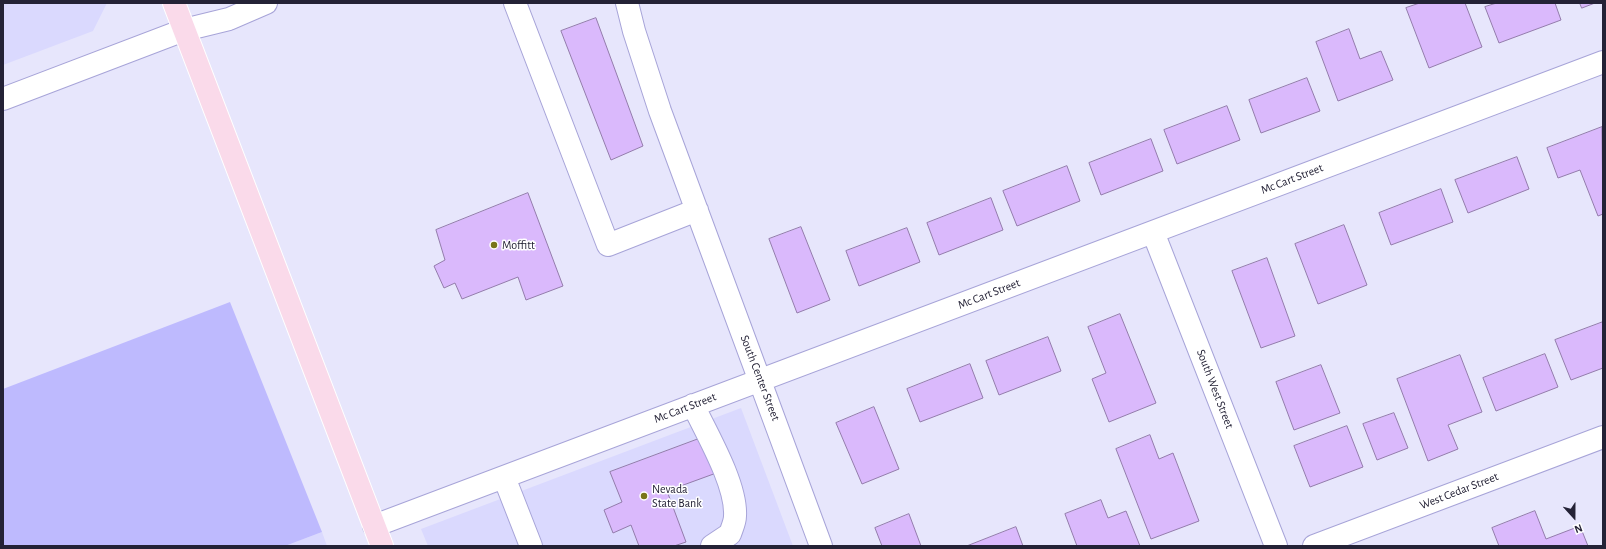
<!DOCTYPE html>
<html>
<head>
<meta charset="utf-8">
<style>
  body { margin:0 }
  #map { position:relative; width:1606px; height:549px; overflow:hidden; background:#e7e6fc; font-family:"Alegreya Sans",sans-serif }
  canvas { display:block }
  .frame { position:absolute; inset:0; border:4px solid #242236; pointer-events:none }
  .north { position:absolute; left:1554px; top:497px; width:40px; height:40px; -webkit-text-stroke:3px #fff; paint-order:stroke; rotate:159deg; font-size:11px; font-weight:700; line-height:16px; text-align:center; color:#242236 }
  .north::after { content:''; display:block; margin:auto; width:14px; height:18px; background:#242236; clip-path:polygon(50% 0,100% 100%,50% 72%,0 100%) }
</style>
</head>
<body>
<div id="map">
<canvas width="1606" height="549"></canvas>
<div class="frame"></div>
<div class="north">N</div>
</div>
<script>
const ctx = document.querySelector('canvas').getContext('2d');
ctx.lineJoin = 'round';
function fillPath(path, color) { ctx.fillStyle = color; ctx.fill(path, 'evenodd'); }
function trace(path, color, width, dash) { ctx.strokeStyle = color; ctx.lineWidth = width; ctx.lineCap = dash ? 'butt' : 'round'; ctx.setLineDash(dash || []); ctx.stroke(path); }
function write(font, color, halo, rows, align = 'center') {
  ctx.font = font + ' "Alegreya Sans",sans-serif'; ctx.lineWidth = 3; ctx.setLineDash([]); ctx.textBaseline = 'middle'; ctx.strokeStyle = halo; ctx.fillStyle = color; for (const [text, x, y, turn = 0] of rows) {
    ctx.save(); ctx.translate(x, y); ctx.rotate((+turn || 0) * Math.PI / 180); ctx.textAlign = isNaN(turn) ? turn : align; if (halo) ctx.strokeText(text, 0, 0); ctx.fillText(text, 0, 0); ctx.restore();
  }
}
const built = new Path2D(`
  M3,3H107L93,31L3,65Z
  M741,408L793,546H428L421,529Z
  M322,532L327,546H285Z`);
const green = new Path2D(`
  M230,302L322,532L285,546H3V389Z`);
const building = new Path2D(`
  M1420,3H1465L1482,47L1429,68L1406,8Z
  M1497,3H1555L1561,20L1499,43L1485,7Z
  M1580,3H1595L1582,8Z
  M596,18L643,146L611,160L561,31Z
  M1349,29L1360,59L1381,51L1393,80L1338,101L1316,42Z
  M1307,78L1320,111L1261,133L1249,100Z
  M1227,106L1240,140L1177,164L1164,130Z
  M1602,127L1603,214L1598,216L1580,170L1558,178L1547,148Z
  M1151,139L1163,171L1101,195L1089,163Z
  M1517,157L1529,189L1468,213L1455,180Z
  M1067,166L1080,201L1017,226L1003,191Z
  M1441,189L1453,222L1391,245L1379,213Z
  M528,193L563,286L526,300L518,277L462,299L455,283L444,288L434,266L445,260L436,230Z
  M991,198L1003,230L939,255L927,223Z
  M1344,225L1367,285L1318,304L1295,244Z
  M801,227L830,300L797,313L769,239Z
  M907,228L920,262L859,286L846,251Z
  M1267,258L1295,336L1261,348L1232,271Z
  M1120,314L1156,403L1109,422L1092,379L1106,373L1088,327Z
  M1603,322V368L1571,380L1555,340Z
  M1048,337L1061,371L999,395L986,361Z
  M1545,354L1558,387L1496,411L1483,378Z
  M1460,355L1482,412L1448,425L1458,449L1428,461L1397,379Z
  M970,364L983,398L920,422L907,389Z
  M1321,365L1340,413L1294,430L1276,382Z
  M874,407L899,469L862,484L836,423Z
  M1394,413L1408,448L1377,460L1363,424Z
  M1347,426L1363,467L1310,487L1294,446Z
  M1150,435L1159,459L1173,453L1199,521L1151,539L1116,449Z
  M704,437L719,472L667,491L686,542L674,546H639L631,525L613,533L604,510L622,502L610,472Z
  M1101,500L1108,518L1126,511L1140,546H1077L1065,514Z
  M1535,511L1546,539L1580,526L1588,546H1499L1492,528Z
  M909,514L921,546H882L875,528Z
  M1016,527L1023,546H967Z`);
const minor = new Path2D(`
  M515,3L608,245L697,210
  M627,3L634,31L660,111L821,546
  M3,99L184,30L229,19L266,3
  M1153,232L1276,546
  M693,405C707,434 737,485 735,516C735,522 732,528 730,534L712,546
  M504,477L531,546
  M374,526L1603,62
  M1314,546L1603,437`);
const major = new Path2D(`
  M174,3L382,546`);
const markers = [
  [494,245,4,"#797519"],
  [644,496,4,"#797519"]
];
const streetNames = [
  ["Mc Cart Street",1292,179,-21],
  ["Mc Cart Street",989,294,-21],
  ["South Center Street",760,378,69],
  ["South West Street",1215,389,69],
  ["Mc Cart Street",685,408,-21],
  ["West Cedar Street",1459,491,-21]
];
const poiNames = [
  ["Moffitt",502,245],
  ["Nevada",652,489],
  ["State Bank",652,503]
];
fillPath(built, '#dad9fe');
fillPath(green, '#bebafe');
fillPath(building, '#dab9fc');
trace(building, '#937cab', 1);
trace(minor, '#a7a4d8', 24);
trace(major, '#fff', 24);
trace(minor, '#fff', 22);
trace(major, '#fadaea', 22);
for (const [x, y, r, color] of markers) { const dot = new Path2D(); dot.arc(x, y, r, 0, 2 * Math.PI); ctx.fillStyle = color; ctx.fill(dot); trace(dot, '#fff', 1.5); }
write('12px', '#242236', '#fff', streetNames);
write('12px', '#242236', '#fff', poiNames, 'left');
</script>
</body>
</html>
